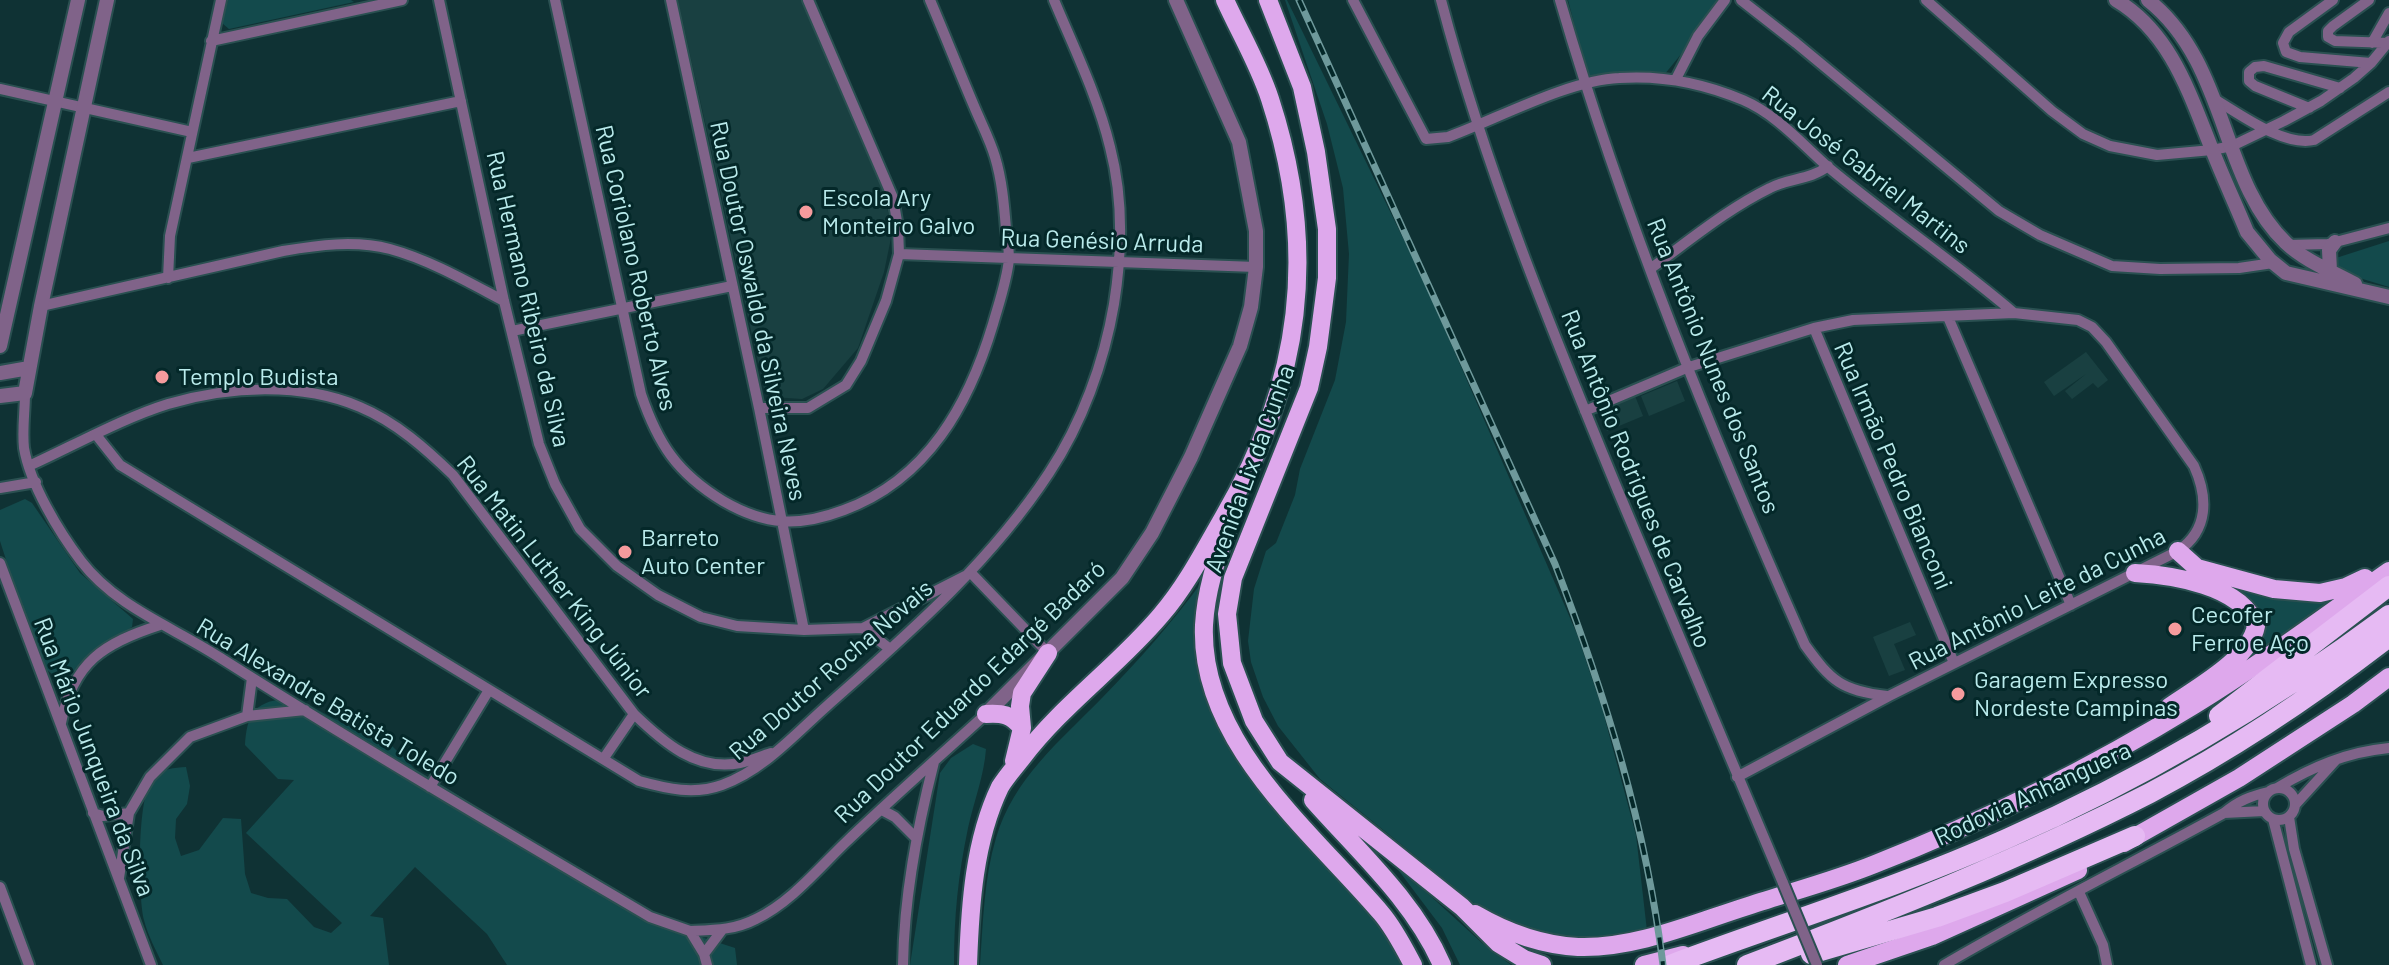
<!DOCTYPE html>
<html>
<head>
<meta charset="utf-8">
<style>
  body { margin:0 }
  canvas { display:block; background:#0f3234 }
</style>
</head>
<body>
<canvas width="2389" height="965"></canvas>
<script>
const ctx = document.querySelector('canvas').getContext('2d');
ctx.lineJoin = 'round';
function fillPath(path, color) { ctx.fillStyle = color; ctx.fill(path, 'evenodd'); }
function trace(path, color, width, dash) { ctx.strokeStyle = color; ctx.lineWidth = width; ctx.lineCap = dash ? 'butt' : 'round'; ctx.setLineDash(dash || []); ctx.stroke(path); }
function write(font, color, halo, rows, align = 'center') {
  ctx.font = font + ' Barlow,sans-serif'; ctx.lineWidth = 6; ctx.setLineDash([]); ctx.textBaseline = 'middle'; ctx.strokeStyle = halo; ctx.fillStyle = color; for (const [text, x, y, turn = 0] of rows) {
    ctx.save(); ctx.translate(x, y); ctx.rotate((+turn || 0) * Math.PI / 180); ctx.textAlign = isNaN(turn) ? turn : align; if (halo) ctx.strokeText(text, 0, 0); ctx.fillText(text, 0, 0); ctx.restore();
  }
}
const built = new Path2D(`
  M678,0H803L884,191L892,233L884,272L858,348L823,389L802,399L773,397L764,389Z
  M2086,352L2108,380L2098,388L2093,383L2072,399L2065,391L2086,374L2054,396L2044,382Z
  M1677,381L1685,401L1649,416L1641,396Z
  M1635,396L1643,416L1607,431L1599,411Z
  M1910,622L1916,635L1894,644L1905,670L1889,676L1873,637Z`);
const green = new Path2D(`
  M228,0H351L354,2L229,29L222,23Z
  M1285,0H1287L1423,279L1577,634L1602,708L1636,835L1647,931L1619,940L1556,939L1485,912L1320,779L1278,726L1263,697L1251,662L1248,641L1254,589L1266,551L1276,543L1295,495L1300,469L1335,380L1346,322L1349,254L1343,188L1327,124Z
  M1568,0H1720L1714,14L1664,75L1588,77Z
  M2389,241V287L2340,272L2334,266L2336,258Z
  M25,499L32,503L80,573L133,619L132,627L72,673L59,679L40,665L0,541V510Z
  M2205,577L2339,597L2248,659L2263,634V624Z
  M1204,579L1223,727L1384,923L1409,965H980C983,923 984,878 996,838C1014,778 1059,742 1101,699C1138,661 1173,622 1204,579Z
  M284,699L302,701L334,719L375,732L389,743L415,769L453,792L658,923L735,948L737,965H507L487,934L415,867L370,916L383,918L389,965H163C156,950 148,936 144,920C138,894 137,799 152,779C161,768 175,768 186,767L190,786L187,804L176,819L175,838L181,856L199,850L223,818L241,819L245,874L251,893L268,898L287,899L314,927L331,933L342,923L246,833L294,780L278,779L245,745C247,716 253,702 284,699Z
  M973,744L986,749C984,776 974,801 968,828C958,876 954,916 954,965H910L940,773L951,758Z
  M1390,859L1482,943L1511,965H1460L1442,928Z`);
const minor = new Path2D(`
  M439,0L504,301L539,444L555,484L580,529L617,566L658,595L701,617L737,626L804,630L863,628L971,573L1048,653
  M555,0L641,394C658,444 677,473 723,501C766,526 799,527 844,510C928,479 969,404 993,324C999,303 1007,280 1009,259C1009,249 1007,238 1006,229C1004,204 1002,180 995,157C990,140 981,123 974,106C959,71 945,35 930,0
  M671,0L759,408L804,630
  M1353,0L1426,139L1448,137C1497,119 1569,80 1619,78C1662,75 1703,83 1743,100C1776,114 1802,144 1828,167C1888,217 1954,262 2014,313
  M1441,0C1485,168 1552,331 1618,491C1673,622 1727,753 1783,883
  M1560,0C1624,220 1712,435 1805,645C1831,681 1842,691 1887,696
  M1741,0L1796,43L1999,211L2040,235L2112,266L2160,269L2239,268L2273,263
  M1926,0L2052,111L2083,134L2110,146L2157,155L2212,150L2232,146L2284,121L2321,101L2354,78L2371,63L2389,41
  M2333,0L2289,32L2283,43L2286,52L2300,57L2371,63
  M2369,0L2333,26L2328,31V37L2335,41L2389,43
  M211,41L402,0
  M2372,43L2389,13
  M1676,79L1698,36L1725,0
  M0,89L192,132
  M2216,100C2241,115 2285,147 2314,140L2389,92
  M2309,108L2255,86L2249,81V72L2255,67L2264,66L2340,88
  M188,158L461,101
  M2287,245L2328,244L2389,228
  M899,254L1256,267
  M1650,269C1689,241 1727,209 1770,188C1788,178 1811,180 1828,166
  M168,278L170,236L221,0
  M41,306L283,251C318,245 355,240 390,249C430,260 468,282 504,301
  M1948,317L2071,605
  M1814,328L1954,663
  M512,331L732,286
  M25,393C25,411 22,430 24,448C30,484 59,532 81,561C116,607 173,627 219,657C361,747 506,832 650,917L690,931L704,954L707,965
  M759,408H808L846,385L861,361L886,301L899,254L898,227L893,198L808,0
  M1585,411L1689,367L1814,328L1853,320L2014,313L2078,320L2092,327L2106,342L2194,466C2208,497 2209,530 2178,551L1889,696L1737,777
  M97,436L120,465L639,781C668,789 694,795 722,785C764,770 795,734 828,705C908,634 990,563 1049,473C1082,423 1104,363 1114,304C1122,254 1123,197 1110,147C1098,97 1074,48 1054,0
  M29,466C73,446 123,418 168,404C229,386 301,382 360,407C396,422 426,449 453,475L634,714C663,742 697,772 740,763C751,761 761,756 771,753
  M0,488L36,482
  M0,563L151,965
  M863,628L890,649
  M247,716L252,678
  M61,723C73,662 104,643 160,625
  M604,758L634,714
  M430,787L489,690
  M2277,788C2312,767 2347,752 2389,748
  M2263 804a16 16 0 1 1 32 0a16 16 0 1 1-32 0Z
  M2295,805L2336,760
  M882,810L895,817L915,837
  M93,813L103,816L129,813
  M2224,813L2264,811
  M2289,817L2294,849L2327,965
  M2273,819L2311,965
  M119,878L129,813L150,777L190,737L247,716L305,710
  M0,887L29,965
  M2079,892L2103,945L2107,965
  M690,931C714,930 735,930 756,919C791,902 817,870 845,843C891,799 939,757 986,714
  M704,954L722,930
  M903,965C904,896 917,829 934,762
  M1944,965C2036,911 2131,864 2224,813C2238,801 2251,796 2268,792`);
const tertiary = new Path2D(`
  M2116,0C2170,32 2189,92 2211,147C2222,175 2235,203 2247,232L2270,260L2286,273L2389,297
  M2148,0C2228,63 2220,181 2286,243C2305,261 2333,272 2355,284
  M2330,271L2329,250L2335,242
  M0,346L78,0
  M0,373L29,368
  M0,396L25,393L41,306L107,0
  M986,714L1122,578L1152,533L1191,457L1217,398L1240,346L1251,307L1256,267V231L1239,142L1176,0`);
const trunk = new Path2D(`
  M1268,0L1302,87L1316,152L1327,229V278L1318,347L1309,388L1233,578L1227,614L1232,663L1254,721L1280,762L1462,907L1498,943L1524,959L1542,965
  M1228,525C1217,558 1206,590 1204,625C1199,742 1312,832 1381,913C1394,928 1404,948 1413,965
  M2178,551L2197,568L2274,589L2320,593L2346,587L2365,578
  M2135,573C2171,575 2242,585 2256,626C2250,659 2196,688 2169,707
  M986,714C1002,713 1011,714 1022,728
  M1014,761L1022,728L1020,706L1022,693L1048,653
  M1313,800C1359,852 1414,901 1442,965
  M2124,843L2239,778L2353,704L2389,677
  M1475,914C1506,932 1542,945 1578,947C1635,949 1694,923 1748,906C1790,892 1833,881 1875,864C1985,821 2093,767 2194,705C2261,664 2325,616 2389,571
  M968,965C970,906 974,841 1000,787C1006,777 1015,767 1022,758C1062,705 1118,666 1161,615C1186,586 1204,551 1223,518C1302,383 1319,249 1270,99C1259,65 1240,33 1225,0
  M1644,965L1683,955
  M1847,965L1932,936L2078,870`);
const motorway = new Path2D(`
  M2219,716L2389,586
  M1811,954L1937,917L2005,892L2135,836
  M1670,965C1782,923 1897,888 2006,839C2145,778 2268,705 2389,615
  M1747,965C1884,913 2019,860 2150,793C2234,749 2314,695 2389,637`);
const rail = new Path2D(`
  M1299,0L1555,564C1605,694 1646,826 1663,965`);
const minorBridge = new Path2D(`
  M1783,883L1817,965`);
const markers = [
  [806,212,8,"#f59b9d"],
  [162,377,8,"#f59b9d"],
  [625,552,8,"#f59b9d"],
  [2175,629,8,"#f59b9d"],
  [1958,694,8,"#f59b9d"]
];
const streetNames = [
  ["Rua José Gabriel Martins",1866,170,38],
  ["Rua Genésio Arruda",1102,241,2],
  ["Rua Coriolano Roberto Alves",636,268,77],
  ["Rua Hermano Ribeiro da Silva",528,299,77],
  ["Rua Doutor Oswaldo da Silveira Neves",758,311,78],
  ["Rua Antônio Nunes dos Santos",1713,366,68],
  ["Rua Irmão Pedro Bianconi",1893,466,67],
  ["Avenida Lix da Cunha",1250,469,-70],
  ["Rua Antônio Rodrigues de Carvalho",1636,479,68],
  ["Rua Matin Luther King Júnior",554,577,52],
  ["Rua Antônio Leite da Cunha",2037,599,-27],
  ["Rua Doutor Rocha Novais",831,670,-41],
  ["Rua Doutor Eduardo Edargé Badaró",970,692,-44],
  ["Rua Alexandre Batista Toledo",328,702,31],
  ["Rua Mário Junqueira da Silva",94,757,69],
  ["Rodovia Anhanguera",2033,794,-25]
];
const poiNames = [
  ["Escola Ary",822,198],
  ["Monteiro Galvo",822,226],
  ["Templo Budista",178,377],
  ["Barreto",641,538],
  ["Auto Center",641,566],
  ["Cecofer",2191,615],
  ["Ferro e Aço",2191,643],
  ["Garagem Expresso",1974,680],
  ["Nordeste Campinas",1974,708]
];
fillPath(built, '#194041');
fillPath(green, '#134a4c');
trace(minor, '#2a5051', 14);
trace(tertiary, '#2a5051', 18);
trace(trunk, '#2a5051', 22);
trace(motorway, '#2a5051', 24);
trace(minor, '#806389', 10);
trace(tertiary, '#806389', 14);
trace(trunk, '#dea8ec', 18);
trace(motorway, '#e6baf3', 20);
trace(rail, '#6e999b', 7);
trace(rail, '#042829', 4, [12]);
trace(minorBridge, '#2a5051', 14, []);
trace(minorBridge, '#806389', 10);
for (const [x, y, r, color] of markers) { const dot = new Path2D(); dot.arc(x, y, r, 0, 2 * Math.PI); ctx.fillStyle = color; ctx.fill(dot); trace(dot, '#042829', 3); }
write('24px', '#baebec', '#042829', streetNames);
write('24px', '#baebec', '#042829', poiNames, 'left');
</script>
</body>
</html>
